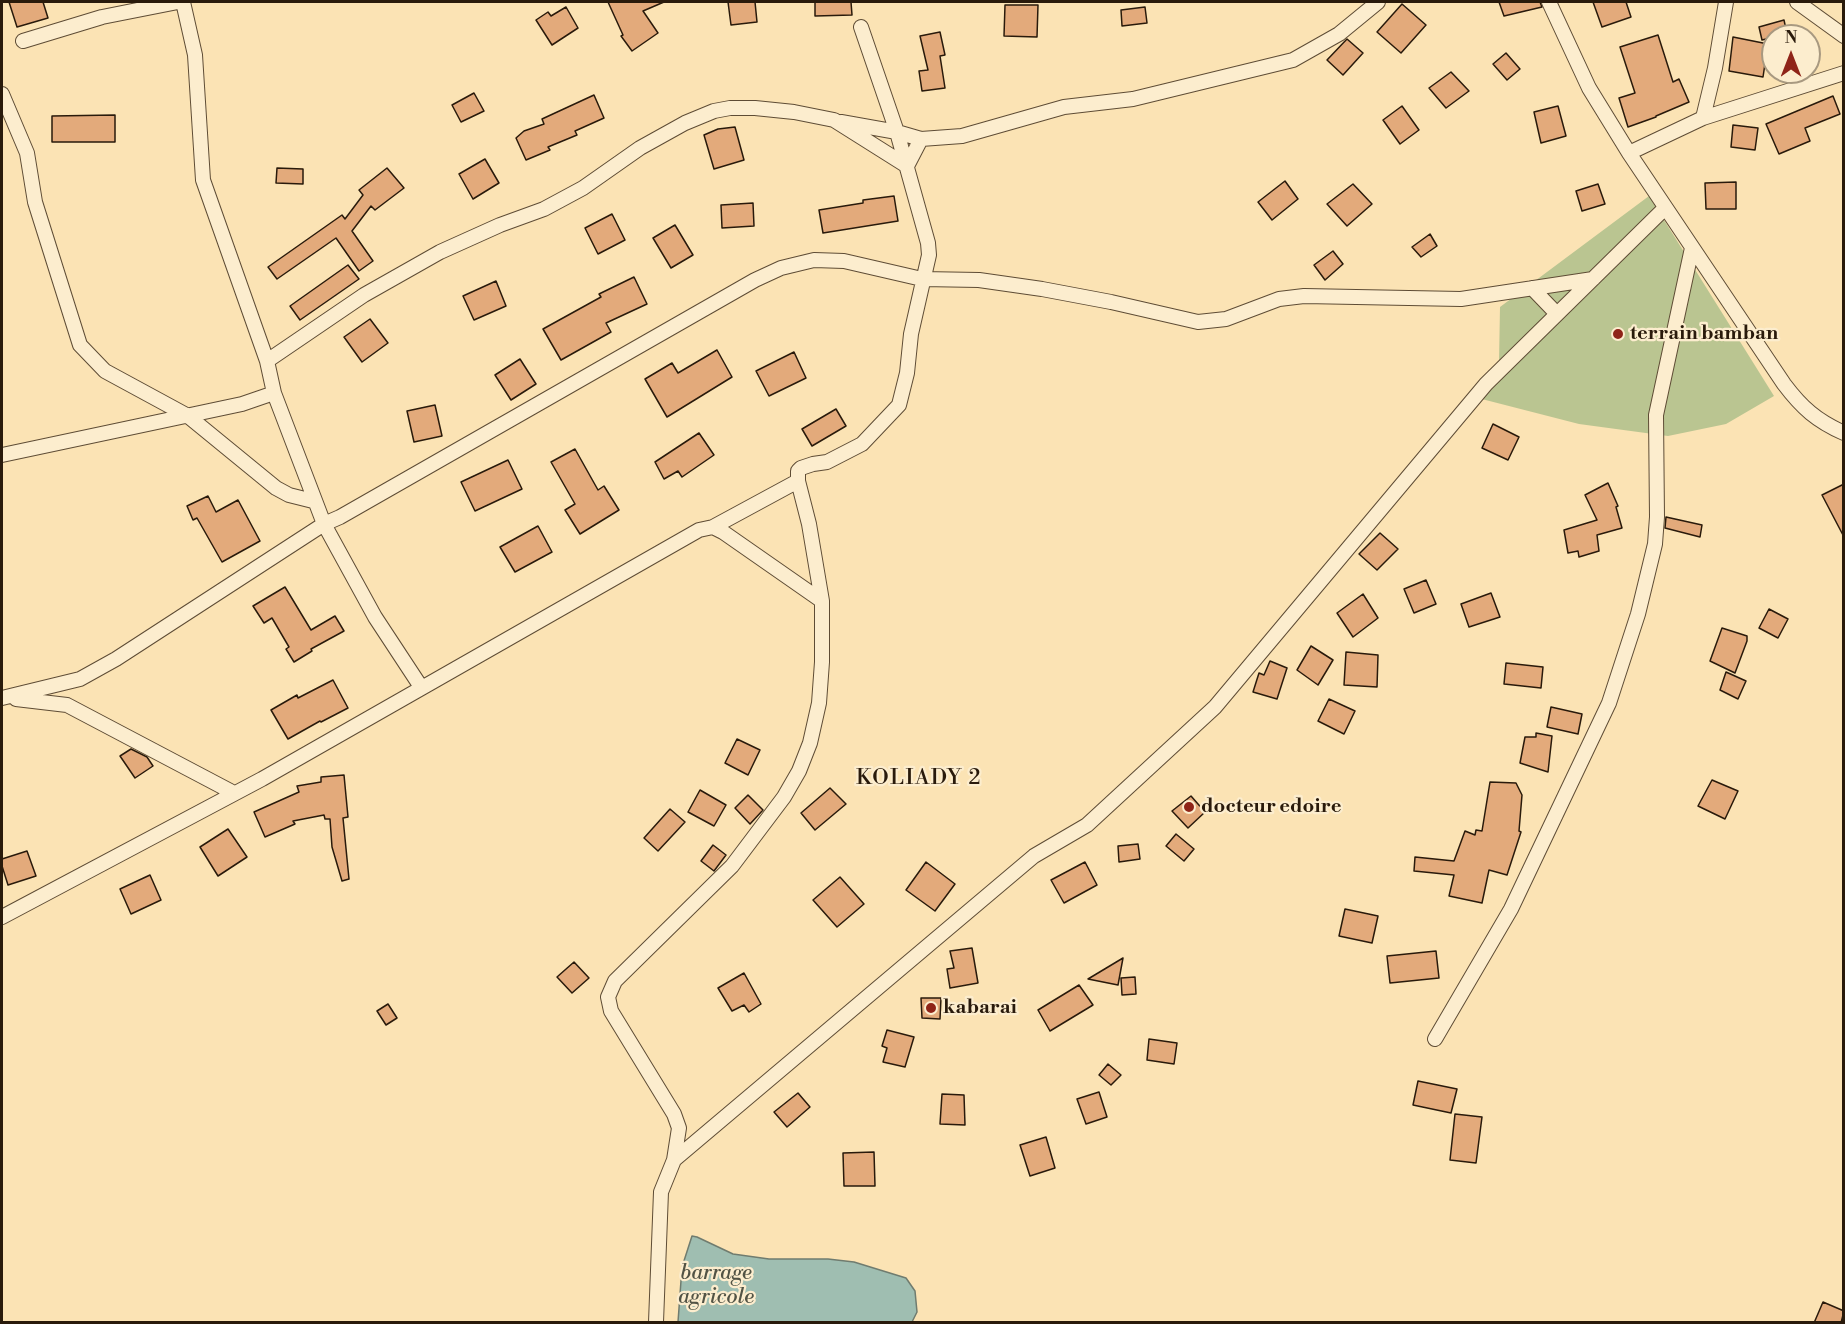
<!DOCTYPE html>
<html>
<head>
<meta charset="utf-8">
<style>
  body { margin:0 }
  #map { position:relative; width:1845px; height:1324px; overflow:hidden; background:#fbe3b4; font-family:"Libre Bodoni",serif }
  canvas { display:block }
  .frame { position:absolute; inset:0; border:3px solid #291a0b; pointer-events:none }
  .north { position:absolute; left:1761px; top:24px; width:60px; height:60px; box-sizing:border-box; background:#fcedce; border:2px solid #a89980; border-radius:50%; rotate:0deg; font-size:16px; font-weight:700; line-height:24px; text-align:center; color:#291a0b }
  .north::after { content:''; display:block; margin:auto; width:21px; height:27px; background:#8f2418; clip-path:polygon(50% 0,100% 100%,50% 72%,0 100%) }
</style>
</head>
<body>
<div id="map">
<canvas width="1845" height="1324"></canvas>
<div class="frame"></div>
<div class="north">N</div>
</div>
<script>
const ctx = document.querySelector('canvas').getContext('2d');
ctx.lineJoin = 'round';
function fillPath(path, color) { ctx.fillStyle = color; ctx.fill(path, 'evenodd'); }
function trace(path, color, width, dash) { ctx.strokeStyle = color; ctx.lineWidth = width; ctx.lineCap = dash ? 'butt' : 'round'; ctx.setLineDash(dash || []); ctx.stroke(path); }
function write(font, color, halo, rows, align = 'center') {
  ctx.font = font + ' "Libre Bodoni",serif'; ctx.lineWidth = 4.5; ctx.setLineDash([]); ctx.textBaseline = 'middle'; ctx.strokeStyle = halo; ctx.fillStyle = color; for (const [text, x, y, turn = 0] of rows) {
    ctx.save(); ctx.translate(x, y); ctx.rotate((+turn || 0) * Math.PI / 180); ctx.textAlign = isNaN(turn) ? turn : align; if (halo) ctx.strokeText(text, 0, 0); ctx.fillText(text, 0, 0); ctx.restore();
  }
}
const green = new Path2D(`
  M1649,196L1774,396L1726,424L1668,436L1579,424L1470,396L1499,362L1500,307Z`);
const water = new Path2D(`
  M692,1236L697,1237L733,1254L769,1259H828L854,1262L906,1278L915,1291L917,1312L912,1322H678L682,1267Z`);
const building = new Path2D(`
  M9,2H43L48,18L17,27Z
  M608,2H664L643,11L658,33L632,51L621,36L623,35Z
  M728,2H755L757,22L731,25Z
  M815,2H851L852,15L815,16Z
  M1499,2H1540L1542,7L1504,16Z
  M1593,2H1626L1631,17L1602,27Z
  M1402,4L1426,25L1401,53L1377,32Z
  M1005,5H1038L1037,37L1004,36Z
  M566,7L578,28L552,45L536,20L548,12L551,16Z
  M1145,7L1147,23L1122,26L1121,10Z
  M1784,20L1787,34L1762,40L1759,27Z
  M940,32L945,55L940,56L945,88L922,91L919,71L928,70L920,36Z
  M1658,35L1673,82L1679,79L1689,102L1656,116V117L1628,127L1619,98L1635,93L1620,47Z
  M1733,37L1768,44L1763,77L1729,71Z
  M1347,39L1363,53L1343,75L1327,60Z
  M1506,53L1520,69L1507,80L1493,64Z
  M1451,72L1469,91L1446,108L1429,88Z
  M474,93L484,111L461,122L452,105Z
  M594,95L604,118L575,131L577,135L548,147L550,150L526,160L516,138L524,131L544,124L542,119Z
  M1833,96L1840,114L1805,128L1810,141L1779,154L1766,124Z
  M1402,106L1419,130L1400,144L1383,120Z
  M1558,106L1566,136L1541,143L1534,112Z
  M115,115V142H52V116Z
  M1733,125L1758,128L1755,150L1731,147Z
  M735,127L744,160L714,169L704,135L718,129Z
  M485,159L499,183L473,199L459,174Z
  M277,168L303,169V184L276,183Z
  M387,168L404,188L375,210L371,206L352,231L373,261L359,271L336,238L277,279L268,267L342,215L345,219L363,195L359,190Z
  M1285,181L1298,199L1272,220L1258,202Z
  M1736,182V209H1706L1705,183Z
  M1353,184L1372,204L1347,226L1327,204Z
  M1598,184L1605,204L1582,211L1576,191Z
  M894,196L898,221L823,233L819,210L863,203V200Z
  M753,203L754,226L722,228L721,205Z
  M612,214L625,240L598,254L585,228Z
  M675,225L693,255L671,268L653,238Z
  M1430,234L1437,246L1421,257L1412,247Z
  M1333,251L1343,264L1325,280L1314,265Z
  M348,265L359,279L300,320L290,306Z
  M634,277L647,304L606,323L611,332L561,360L543,329L601,297L599,294Z
  M496,281L506,306L474,320L463,296Z
  M370,319L388,343L362,362L344,337Z
  M717,350L732,377L667,417L645,379L672,363L678,373Z
  M794,352L806,378L769,396L756,371Z
  M520,359L536,384L511,400L495,375Z
  M435,405L442,436L414,442L407,411Z
  M836,409L846,426L812,446L802,429Z
  M1493,424L1519,437L1508,460L1482,448Z
  M699,433L714,455L682,477L678,471L664,479L655,462Z
  M575,449L598,490L604,486L619,510L580,534L565,510L575,504L551,462Z
  M508,460L522,489L475,511L461,482Z
  M1608,483L1618,506L1616,507L1622,528L1597,535L1599,551L1579,557L1578,551L1568,553L1564,530L1597,520L1585,495Z
  M1844,484V537L1822,495Z
  M208,496L216,512L238,500L260,541L222,562L197,518L193,520L187,506Z
  M1666,517L1702,525L1700,537L1665,528Z
  M538,526L552,552L515,572L500,547Z
  M1380,533L1398,549L1377,570L1359,554Z
  M1426,580L1436,604L1414,613L1404,589Z
  M285,587L311,630L335,616L344,631L311,649L312,651L294,662L286,649L289,647L272,618L264,623L253,606Z
  M1491,593L1500,617L1469,627L1461,604Z
  M1363,594L1378,618L1353,637L1337,613Z
  M1769,609L1788,619L1778,638L1759,628Z
  M1722,628L1747,636V641L1735,673L1710,661Z
  M1311,646L1333,660L1318,685L1297,670Z
  M1346,652L1378,655L1377,687L1344,685Z
  M1270,661L1287,668L1277,699L1253,692L1259,673L1264,675Z
  M1506,663L1543,667L1541,688L1504,684Z
  M1726,672L1746,681L1738,699L1720,690Z
  M333,680L348,708L321,722L320,721L288,739L271,710L297,695L298,698Z
  M1329,699L1355,711L1344,734L1318,721Z
  M1551,707L1582,714L1578,734L1547,727Z
  M1536,733L1552,736L1548,772L1520,763L1525,737H1536Z
  M737,739L760,750L748,775L725,763Z
  M131,749L147,757L153,766L135,778L120,756Z
  M344,775L348,817L343,818L349,879L342,881L332,847L330,819H325L324,815L293,821L295,824L265,837L254,812L299,792L297,786L321,782V777Z
  M1712,780L1738,791L1725,819L1698,806Z
  M1490,782L1516,783L1522,795L1519,831L1521,832L1507,875L1489,870L1482,903L1449,896L1454,875L1414,871L1415,857L1454,861L1465,831L1475,835L1476,830L1482,831Z
  M830,788L846,804L815,830L801,813Z
  M700,790L726,805L714,826L688,812Z
  M748,795L763,810L750,824L735,808Z
  M1191,796L1205,812L1188,828L1172,811Z
  M670,809L685,822L658,851L644,838Z
  M228,829L247,857L218,876L200,847Z
  M1176,834L1194,849L1184,861L1166,846Z
  M1138,844L1140,859L1119,862L1118,846Z
  M713,845L726,855L714,871L701,861Z
  M27,851L36,876L8,885L2,866V859Z
  M926,862L955,884L935,911L906,890Z
  M1085,862L1097,885L1064,903L1051,880Z
  M150,875L161,900L131,914L120,889Z
  M840,877L864,904L837,927L813,900Z
  M1345,909L1378,916L1372,943L1339,936Z
  M972,948L978,983L950,988L947,969L954,968L950,951Z
  M1436,951L1439,978L1390,983L1387,956Z
  M1123,958L1118,985L1088,979Z
  M574,962L589,978L572,993L557,977Z
  M744,973L761,1004L749,1012L744,1005L732,1011L718,988Z
  M1135,977L1136,994L1122,995L1121,978Z
  M1079,985L1093,1005L1050,1031L1038,1010Z
  M921,998H941L940,1019L922,1018Z
  M388,1004L397,1018L386,1025L377,1011Z
  M887,1030L914,1037L905,1067L883,1062L887,1048L882,1046Z
  M1149,1039L1177,1043L1174,1064L1147,1060Z
  M1108,1064L1121,1075L1111,1085L1099,1075Z
  M1418,1081L1457,1089L1451,1113L1413,1105Z
  M1099,1092L1107,1117L1086,1124L1077,1099Z
  M798,1093L810,1107L787,1127L774,1112Z
  M942,1094L964,1095L965,1125L940,1124Z
  M1455,1114L1482,1117L1476,1163L1450,1160Z
  M1046,1137L1055,1168L1030,1176L1020,1145Z
  M874,1152L875,1186H844L843,1153Z
  M1823,1302L1844,1311L1841,1323H1814Z`);
const minor = new Path2D(`
  M183,2L195,55L203,180L267,361L274,393L324,524L375,617L421,687
  M1549,2L1589,88L1629,153L1784,384C1802,408 1817,421 1844,433
  M1797,2L1844,36
  M23,41L102,17L178,2
  M2,94L27,153L35,202L80,345L105,371L188,416L276,488L289,495L313,501
  M1703,118L1715,68L1726,2
  M841,122L897,132L921,139
  M1629,153L1703,118L1844,73
  M1532,288L1557,314
  M267,361L364,295L440,252L500,225L544,209L583,188L640,148L685,123L714,111L730,108H755L794,112L834,120L907,166L921,139L962,136L1064,107L1133,99L1293,60L1339,34L1378,2
  M2,455L242,404L274,393
  M713,527L798,481
  M2,698L80,679L116,659L324,524L340,517L755,280L781,268L814,260L844,261L922,279L979,280L1042,289L1111,302L1198,322L1226,319L1279,299L1304,296L1461,299L1593,279
  M16,699L67,705L234,793
  M2,917L262,779L699,530L713,527L723,532L822,601
  M1435,1039L1511,909L1609,703L1638,614L1655,544L1657,517L1656,415L1692,248
  M674,1160L679,1128L674,1114L611,1011L608,997L615,981L732,866L784,797L799,771L810,743L819,703L822,662V601L809,524L798,481V471L801,468L813,464L827,462L862,444L899,405L907,373L911,334L929,255L928,243L897,132L861,27
  M656,1322L661,1192L674,1160L1034,856L1087,825L1215,707L1486,384L1665,208`);
const markers = [
  [1618,334,6,"#8f2418"],
  [1189,807,6,"#8f2418"],
  [931,1008,6,"#8f2418"]
];
const poiNames = [
  ["terrain bamban",1630,334],
  ["docteur edoire",1201,807],
  ["kabarai",943,1008]
];
const neighbourhoodNames = [
  ["KOLIADY 2",919,779]
];
const waterNames = [
  ["barrage",716,1274],
  ["agricole",716,1298]
];
fillPath(green, '#bac591');
fillPath(water, '#9fbeb1');
trace(water, '#707c6f', 1.5);
fillPath(building, '#e3aa7b');
trace(building, '#291a0b', 1.5);
trace(minor, '#5e4c35', 16);
trace(minor, '#fcedce', 14);
for (const [x, y, r, color] of markers) { const dot = new Path2D(); dot.arc(x, y, r, 0, 2 * Math.PI); ctx.fillStyle = color; ctx.fill(dot); trace(dot, '#fcedce', 2); }
write('bold 20px', '#291a0b', '#fcedce', poiNames, 'left');
ctx.letterSpacing = '1.5px';
write('21px', '#291a0b', '#fcedce', neighbourhoodNames);
ctx.letterSpacing = '0px';
write('italic 21px', '#525345', '#fcedce', waterNames);
</script>
</body>
</html>
